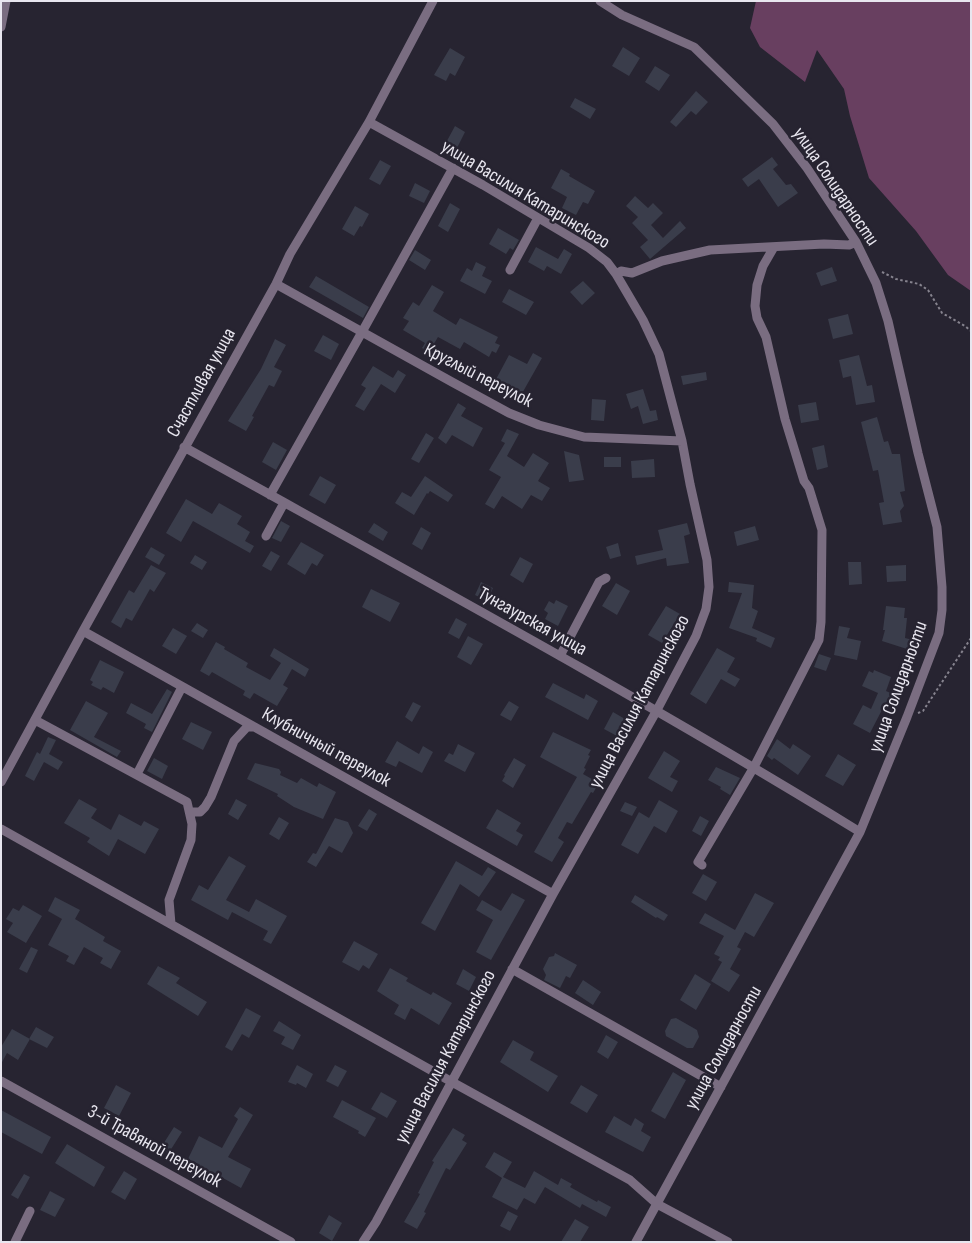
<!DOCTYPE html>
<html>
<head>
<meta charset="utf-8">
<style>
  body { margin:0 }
  #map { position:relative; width:972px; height:1243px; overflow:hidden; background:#272431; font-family:"Sofia Sans Condensed",sans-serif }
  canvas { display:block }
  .frame { position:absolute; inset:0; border:2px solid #e8e6ef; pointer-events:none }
</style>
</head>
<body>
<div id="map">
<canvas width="972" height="1243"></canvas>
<div class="frame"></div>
</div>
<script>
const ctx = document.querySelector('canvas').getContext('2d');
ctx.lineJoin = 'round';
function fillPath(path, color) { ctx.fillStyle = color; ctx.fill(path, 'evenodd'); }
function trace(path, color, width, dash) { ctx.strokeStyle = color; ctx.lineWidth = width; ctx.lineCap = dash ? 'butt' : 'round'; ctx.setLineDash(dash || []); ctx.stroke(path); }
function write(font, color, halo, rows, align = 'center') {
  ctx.font = font + ' "Sofia Sans Condensed",sans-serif'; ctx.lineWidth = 5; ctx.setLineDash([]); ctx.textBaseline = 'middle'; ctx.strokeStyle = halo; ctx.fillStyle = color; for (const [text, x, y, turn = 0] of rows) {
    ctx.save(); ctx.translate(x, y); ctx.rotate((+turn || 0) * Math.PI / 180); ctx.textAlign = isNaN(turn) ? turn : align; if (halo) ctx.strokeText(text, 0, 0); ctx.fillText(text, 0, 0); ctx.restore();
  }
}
const forest = new Path2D(`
  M756,1H971V291L948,275L916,231L869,178L850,116L844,89L817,50L805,82L760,47L750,28Z`);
const building = new Path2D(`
  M623,47L640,58L629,76L612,66Z
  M450,48L465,57L455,76L450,73L446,81L434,75Z
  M655,66L670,75L659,91L645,82Z
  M696,91L708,102L696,115L691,111L676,127L670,122Z
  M575,98L596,109L590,119L570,107Z
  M455,126L465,132L453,156L442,150Z
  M772,157L778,165L773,169L786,185L791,184L798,193L778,207L759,179L748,187L742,179Z
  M380,160L391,166L380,185L369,179Z
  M561,169L570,174L569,176L595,191L588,204L583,202L576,215L562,208L567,197L551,188Z
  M415,183L430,191L424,203L409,196Z
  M635,196L648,208L653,203L663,213L651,225L663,238L680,221L686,228L650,259L640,247L648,240L632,223L638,217L626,206Z
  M450,203L460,209L448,232L438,226Z
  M355,206L369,214L362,227L360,226L354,236L342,229Z
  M498,228L519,240L513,250L510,248L506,254L489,244Z
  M536,247L558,259L564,249L572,254L561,274L547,266L544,271L528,262Z
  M415,250L431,260L425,270L409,260Z
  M476,262L486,267L482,276L492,281L485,294L460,281L467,268L472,271Z
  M832,267L837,281L821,286L816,273Z
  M316,276L369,307L363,318L309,287Z
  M583,281L595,293L582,305L570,292Z
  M432,285L444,292L433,311L456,325L460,318L498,337L495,343L500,345L496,353L492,351L489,357L464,342L460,349L438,337L429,352L422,348L425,343L403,330L409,321L403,318L413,302L419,306Z
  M509,289L534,302L526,315L502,302Z
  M848,314L853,334L833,339L828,319Z
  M323,335L339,344L331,360L314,351Z
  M275,339L286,345L274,367L282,371L274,387L269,385L252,416L254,417L246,431L228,421L261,369Z
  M533,353L542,358L520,397L494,383L509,355L527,364Z
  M859,355L867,386L872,385L875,402L856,405L851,376L843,378L839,360Z
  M373,366L393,378L398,370L406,375L395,393L381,384L364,411L355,406L366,388L361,385Z
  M706,372L707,380L683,385L681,376Z
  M643,389L650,411L656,410L658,420L643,424L638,406L631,409L626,394Z
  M592,399L606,400L604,421L591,420Z
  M816,402L819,420L801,423L798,405Z
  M458,403L466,408L461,416L483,428L473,447L452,435L446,444L438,438Z
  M877,417L884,442L888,441L892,454H900L905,491L900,492L904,506L900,511L902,522L883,525L879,503L884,502L878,470L873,471L861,422Z
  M507,429L519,434L507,456L524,467L533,453L549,463L538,481L550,488L542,501L531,495L522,509L502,496L494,509L485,504L501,477L489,470L505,443L501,441Z
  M426,433L434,438L419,463L411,459Z
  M273,442L287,450L276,470L262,462Z
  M824,445L828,467L817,470L812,448Z
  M564,451L579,455L584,480L569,482Z
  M604,457H621V467H604Z
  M654,459L655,477L632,478L631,461Z
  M320,476L336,485L325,504L309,495Z
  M425,476L453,495L448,502L430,491L428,494L427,493L414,515L395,503L402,492L411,497Z
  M186,499L212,514L219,503L242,516L237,524L250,532L245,541L254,546L250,553L193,521L181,542L166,533Z
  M281,521L290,526L281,542L272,538Z
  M374,523L388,532L383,541L368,532Z
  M687,523L690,534L684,536L689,563L667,566L666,558L637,565L635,556L663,550L658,530Z
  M755,526L759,540L737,546L734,532Z
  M421,527L431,533L422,550L412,544Z
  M301,542L324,555L317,566L312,563L305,575L287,564Z
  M618,543L621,556L610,559L606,547Z
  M151,547L165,555L159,565L145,557Z
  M271,551L280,556L271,571L262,566Z
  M195,555L207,562L202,570L190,563Z
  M520,557L533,564L523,583L510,575Z
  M848,562H861L862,584L849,585Z
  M151,565L166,573L154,592L150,589L132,621L126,618L121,628L111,622L129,590L134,593Z
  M906,565V581L887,582L886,566Z
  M481,582L493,588L487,601L475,595Z
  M729,582L754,585L752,608L758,611L752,628L775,638L771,648L756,641L757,638L729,628L742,593L728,592Z
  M616,583L630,591L617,615L602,606Z
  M371,589L400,603L390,622L362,607Z
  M556,600L568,606L558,626L545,619L548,613L544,610L549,601L554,604Z
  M666,606L680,614L662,643L648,635Z
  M886,606L905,608L904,618H907L905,638L913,640L910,650L882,641L885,630H883Z
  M456,618L467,624L459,639L448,633Z
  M197,623L208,630L203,638L191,631Z
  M839,626L850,628L847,638L861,641L857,660L834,655Z
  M173,628L187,636L176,654L162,646Z
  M468,636L483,644L471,665L457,657Z
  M216,642L225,647L224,649L248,663L246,667L270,680L281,663L270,656L274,648L309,669L305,677L292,669L283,685L288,688L277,706L254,693L250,699L243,695L245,691L212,672L209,676L200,671Z
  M717,648L735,658L727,672L740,679L735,687L721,679L706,704L690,694Z
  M819,654L831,658L826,671L814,667Z
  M100,660L124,672L114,693L103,687L101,690L91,685L93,682L90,680Z
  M874,670L891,677L886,691L895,695L889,709L884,706L870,733L853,724L863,705L871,709L878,693L862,686L869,671L873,673Z
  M553,683L584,699L586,694L598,701L588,720L545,697Z
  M167,689L172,692L152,732L144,728L146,724L126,713L131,703L152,714Z
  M86,701L108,713L94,737L121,751L117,757L70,730Z
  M509,701L519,707L511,721L500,715Z
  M413,702L421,706L412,722L405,717Z
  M613,712L625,719L628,714L637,719L630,731L622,727L617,736L604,729Z
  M191,722L212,732L203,750L182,739Z
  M553,732L591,750L588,755L590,756L584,768L586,769L583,774L599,783L593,793L591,792L572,824L567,822L558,838L564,842L552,862L534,852L577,777L540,757Z
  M48,737L56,740L49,754L63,762L58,770L44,762L34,781L25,776L37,752L40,754Z
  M777,739L790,749L793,744L811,756L798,775L774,758L772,760L767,756Z
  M397,741L419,754L423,746L433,752L422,773L399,761L396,767L385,762Z
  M458,744L475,753L465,772L444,761L449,753L453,755Z
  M664,751L680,761L670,777L678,781L672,792L648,778Z
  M838,754L856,765L843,786L825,776Z
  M154,758L168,766L162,779L147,771Z
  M514,758L526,765L513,788L502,781L505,776L504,775Z
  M255,763L279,769L281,772L280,775L297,783L301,778L317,787L319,783L336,792L323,819L294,807L277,796L278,794L247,779Z
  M716,767L740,778L730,795L720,789L721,787L708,780Z
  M79,799L97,809L91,818L111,830L119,814L141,826L144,821L159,829L145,854L118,839L109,856L87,842L90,838L64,823Z
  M236,799L247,805L238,820L228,814Z
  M659,800L678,811L666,833L654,826L638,854L621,845L639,812L649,818Z
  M625,802L637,807L632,816L620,811Z
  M369,809L377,814L367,831L358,826Z
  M497,809L521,823L516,831L523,835L517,846L486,828Z
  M700,816L709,821L701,836L692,831Z
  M279,817L289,823L279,840L269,834Z
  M335,818L348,822L353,833L342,853L329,846L316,867L307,862L313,853L316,854Z
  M229,856L246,866L226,900L249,912L256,899L287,916L271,944L263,940L268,931L232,912L228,920L191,900L199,885L208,890Z
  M456,861L482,876L488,867L496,872L479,897L460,884L435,931L421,923Z
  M703,874L717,882L706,901L692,893Z
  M512,893L525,900L491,960L476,952L493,920L476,910L482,900L501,911Z
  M755,893L774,903L754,937L745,932L737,947L741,949L730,969L740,975L729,992L711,981L722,962L718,960L720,957L714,954L724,936L699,923L705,913L735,930Z
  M635,895L668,915L664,921L657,917L656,918L631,902Z
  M55,897L80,910L75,919L105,937L103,941L121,951L111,969L100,963L103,958L84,947L74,965L66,961L69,956L48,945L62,919L48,911Z
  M23,905L42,916L26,943L7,932L13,923L6,919L13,908L19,911Z
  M354,941L378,954L369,969L363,965L359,971L342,962Z
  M31,947L38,950L27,973L19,969Z
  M555,953L577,965L570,978L566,976L560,988L544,980L546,975L543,969L549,957L554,956Z
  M158,966L180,978L176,983L207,1002L198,1016L147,984Z
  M390,968L408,978L406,981L431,995L433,992L452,1003L439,1025L411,1008L405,1020L394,1014L399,1005L377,991Z
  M463,969L476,977L469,991L456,984Z
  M695,974L711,984L696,1010L680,1000Z
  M583,980L601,992L593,1005L575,993Z
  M246,1008L261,1016L249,1038L242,1034L232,1051L225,1047Z
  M676,1018L697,1030L699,1037L693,1048H687L666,1036L665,1031L671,1019Z
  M279,1021L301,1035L293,1050L281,1044L285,1037L273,1031Z
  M36,1027L54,1037L47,1048L29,1039Z
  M12,1029L30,1039L18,1060L7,1053L1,1064V1047Z
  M606,1035L618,1042L608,1059L597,1052Z
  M513,1040L534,1052L530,1060L558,1076L548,1092L500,1062Z
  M297,1065L313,1074L306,1088L297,1083L296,1085L288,1082Z
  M335,1065L347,1071L338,1087L326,1081Z
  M673,1072L686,1080L665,1119L651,1111Z
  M116,1085L131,1093L119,1116L104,1108Z
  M581,1085L598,1095L587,1113L570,1103Z
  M381,1092L397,1101L387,1118L371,1109Z
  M342,1100L376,1118L365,1137L358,1133L359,1131L333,1117Z
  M240,1107L253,1115L228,1157L251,1169L241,1188L214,1173L211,1178L204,1174L206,1169L188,1159L199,1136L222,1148L238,1119L234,1116Z
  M1,1110L51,1137L42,1154L1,1132Z
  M614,1116L631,1126L635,1118L644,1124L641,1131L651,1137L643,1152L605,1132Z
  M174,1127L182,1132L168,1154L160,1149Z
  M453,1128L465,1135L462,1140L467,1143L450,1170L446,1168L424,1212L426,1213L417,1229L404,1222L420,1194L418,1193L434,1162L432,1161Z
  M67,1144L105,1167L94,1187L55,1163Z
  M494,1152L512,1162L503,1177L525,1188L534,1171L558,1185L561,1178L572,1184L570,1187L597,1202L598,1200L611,1207L606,1217L582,1204L580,1208L545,1187L535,1204L524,1198L517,1210L492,1197L502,1178L485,1167Z
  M124,1171L137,1179L125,1200L111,1192Z
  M24,1174L30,1177L18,1199L11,1195Z
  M50,1191L65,1199L55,1217L40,1210Z
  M508,1211L518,1216L510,1231L500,1226Z
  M329,1215L342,1223L332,1241L319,1233Z
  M575,1219L589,1227L580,1242H561Z`);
const path = new Path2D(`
  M882,272L896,279L919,284L928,290L942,313L965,326L971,331
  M918,713L923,711L971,638`);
const street = new Path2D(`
  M600,1L622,15L694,47L773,124L807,168L856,242L876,283L888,321L918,453L937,527L942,587V610L939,633L907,717L860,832L636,1242
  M1,27L6,1
  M510,270L538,218
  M616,274L621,271L632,273L662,261L710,250L824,244L849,245L856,242
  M276,284L452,382L509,413L539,425L584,437L682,441
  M184,447C411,573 639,696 860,832
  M270,495L362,332L453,168
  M266,536L284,503
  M83,631L553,894
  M560,656L599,582L606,578
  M35,720L187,802L192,824L191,840L169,900L171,924
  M137,774L182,687
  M1,782L83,631L276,284L290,254L369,122L433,1
  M190,812H200L205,807L211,797L234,741L247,727H254
  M1,829L452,1082L630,1180L657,1204L728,1242
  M702,865L698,862L754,767L819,640L821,622L822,530L809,488L804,481L785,419L766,337L757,318L755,306L757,285L763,266L774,247
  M512,969L721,1087
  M1,1081L291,1242
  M15,1242L30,1211
  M363,1242L376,1222L553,894L657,710L696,636L706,609L709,587L707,560L690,484L682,441L659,354L643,320L616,274L607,262L589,248L483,185L369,122`);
const streetNames = [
  ["улица Солидарности",835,187,56],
  ["улица Василия Катаринского",525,195,31],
  ["Круглый переулок",478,376,27],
  ["Счастливая улица",202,383,-61],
  ["Тунгаурская улица",532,622,29],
  ["улица Солидарности",899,687,-70],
  ["улица Василия Катаринского",640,702,-62],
  ["Клубничный переулок",326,748,29],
  ["улица Солидарности",724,1048,-61],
  ["улица Василия Катаринского",446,1057,-62],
  ["3-й Травяной переулок",154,1147,29]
];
fillPath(forest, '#683f60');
fillPath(building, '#3a3d4b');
trace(path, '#86838e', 2, [2.5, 2.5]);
trace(street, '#7a6d81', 9);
write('19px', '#e8e6ef', '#272431', streetNames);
</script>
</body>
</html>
